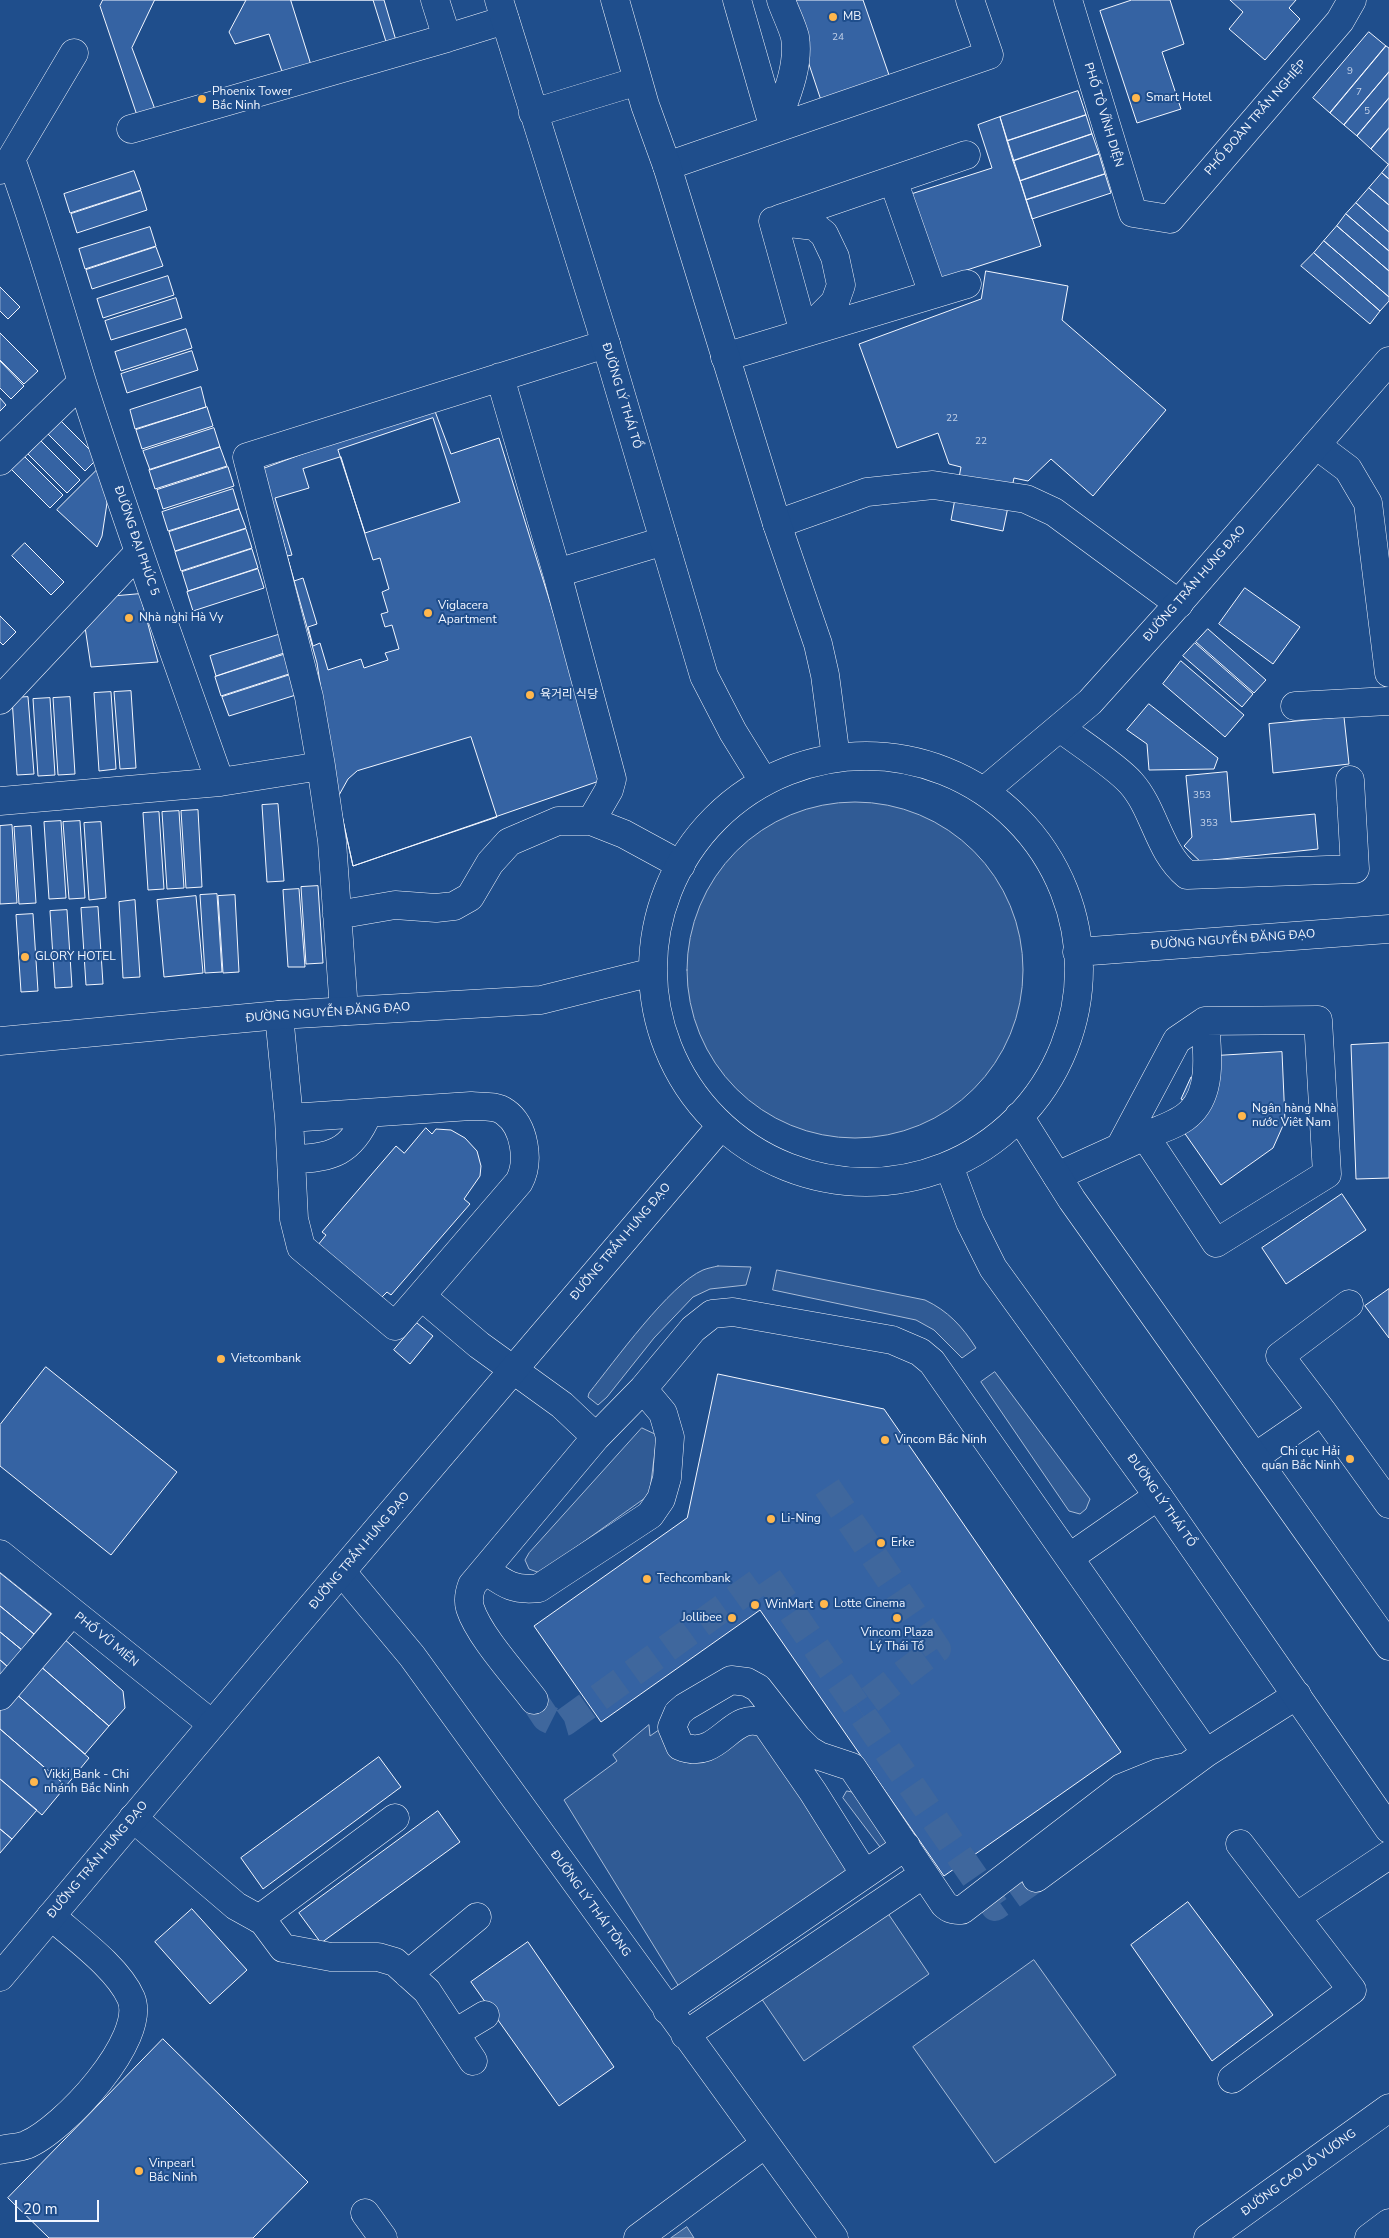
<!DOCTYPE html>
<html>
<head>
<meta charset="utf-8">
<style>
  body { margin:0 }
  #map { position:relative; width:1389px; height:2238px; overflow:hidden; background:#1f4e8c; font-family:"Nunito Sans",sans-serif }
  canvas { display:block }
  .scale { position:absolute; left:15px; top:2200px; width:84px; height:22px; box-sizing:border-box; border:2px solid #f2f6ff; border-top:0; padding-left:6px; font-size:15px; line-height:18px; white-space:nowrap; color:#f2f6ff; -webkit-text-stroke:4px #1f4e8c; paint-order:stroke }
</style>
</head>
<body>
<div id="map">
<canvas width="1389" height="2238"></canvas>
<div class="scale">20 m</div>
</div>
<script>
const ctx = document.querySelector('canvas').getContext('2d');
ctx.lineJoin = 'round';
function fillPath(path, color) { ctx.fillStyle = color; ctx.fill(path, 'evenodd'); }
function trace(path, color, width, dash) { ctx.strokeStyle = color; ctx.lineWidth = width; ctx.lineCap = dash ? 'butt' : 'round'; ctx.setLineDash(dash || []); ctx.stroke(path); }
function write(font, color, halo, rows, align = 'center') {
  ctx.font = font + ' "Nunito Sans","Noto Sans KR",sans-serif'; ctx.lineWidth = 4; ctx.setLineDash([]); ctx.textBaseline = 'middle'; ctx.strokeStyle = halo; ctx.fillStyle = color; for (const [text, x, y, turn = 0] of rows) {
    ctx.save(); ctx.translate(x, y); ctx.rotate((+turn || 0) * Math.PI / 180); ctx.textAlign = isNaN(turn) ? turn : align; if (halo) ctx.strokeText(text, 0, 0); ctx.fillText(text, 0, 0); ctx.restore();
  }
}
const green = new Path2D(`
  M687 970a168 168 0 1 1 336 0a168 168 0 1 1-336 0Z
  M718,1266L751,1267L746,1285L710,1289L693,1297L654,1338L607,1397L598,1405L588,1397L589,1393C614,1362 670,1284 703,1270C708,1268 714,1267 718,1266Z
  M777,1270L925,1300C948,1311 962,1326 976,1348L962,1358L934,1330L916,1320L773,1290Z
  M995,1372L1090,1499L1086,1509L1080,1514L1069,1511L981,1382Z
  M642,1428L657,1435L650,1490L645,1498L540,1573L529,1569L525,1560L529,1553Z
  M649,1725L650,1736L663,1727C668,1744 670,1762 691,1763L742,1735L762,1734L864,1873L681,1990L564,1800L617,1761L613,1755Z
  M847,1791L852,1792L889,1842L880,1847L843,1798Z
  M887,1912L929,1974L804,2061L761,1998Z
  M1034,1960L1116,2075L995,2163L913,2047Z`);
const water = new Path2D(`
  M687,2227L694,2238H671Z`);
const building = new Path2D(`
  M103,0H384L402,61L144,136L100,6Z
  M155,0H246L229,32L235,44L269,34L285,80L159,120L132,48Z
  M291,0H373L388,48L313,70Z
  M788,0H863L889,75L821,99Z
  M1132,0H1170L1184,44L1162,52L1181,109L1137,123L1100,11Z
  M1296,0L1289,8L1300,19L1265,60L1229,29L1243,12L1230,0Z
  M1369,32L1386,46L1330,113L1313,98Z
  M1386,46L1389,48V72L1344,125L1330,113Z
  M1389,72V98L1357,136L1344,125Z
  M1078,91L1086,115L1007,141L1000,117Z
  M1389,98V128L1371,149L1357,136Z
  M1086,115L1092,134L1013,161L1007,141Z
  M1000,117L1041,246L939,279L911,194L992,168L978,125Z
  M1389,128V165L1371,149Z
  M1092,134L1099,154L1020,181L1013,161Z
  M1099,154L1105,174L1026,200L1020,181Z
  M1389,164V179L1382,173Z
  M134,171L141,190L70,213L64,194Z
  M1382,173L1389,179V205L1369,188Z
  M1105,174L1111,193L1032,219L1026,200Z
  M1369,188L1389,205V232L1356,203Z
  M141,191L147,210L77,233L71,214Z
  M1356,203L1389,232V251L1346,214Z
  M1346,214L1389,251V271L1337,226Z
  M1337,226L1389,271V297L1324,241Z
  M150,227L156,246L85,269L79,249Z
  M1324,241L1389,297V301L1380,311L1314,253Z
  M156,247L163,266L92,289L86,270Z
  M1314,253L1380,311L1370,324L1301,266Z
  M986,271L1068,286L1062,320L1166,410L1093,496L1051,459L1028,481L1014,478L1003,531L951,520L961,467L949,464L938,433L897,448L859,344L981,299Z
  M168,276L174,295L103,318L97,299Z
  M0,287L20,307L8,319L0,311Z
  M176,298L182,318L111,340L105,321Z
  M186,329L192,348L121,371L115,352Z
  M0,333L38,371L24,384L0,360Z
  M192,351L198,370L127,393L121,374Z
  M0,361L24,386L11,399L0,388Z
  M201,387L206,407L135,429L130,410Z
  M0,398L6,405L0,411Z
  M433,406L451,454L499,438L605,779L353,866L336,789L317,663L263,469Z
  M207,407L213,426L142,449L136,430Z
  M433,418L460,502L365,533L338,450Z
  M59,419L98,458L85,471L46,432Z
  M214,428L220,447L150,470L143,451Z
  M41,441L80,480L67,493L28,454Z
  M220,447L227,466L155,489L149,470Z
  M24,456L63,495L50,508L11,469Z
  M341,457L373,560L380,558L389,589L382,592L388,612L381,614L385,627L392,625L399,649L385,653L388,660L364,668L361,659L328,670L320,643L313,646L308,627L317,624L303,578L294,581L287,556L292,555L275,498L309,488L303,469Z
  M228,467L234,486L163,509L157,490Z
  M98,469L106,488L107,503L102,536L97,547L57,510Z
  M233,489L239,509L168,531L162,512Z
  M239,509L246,528L175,551L169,532Z
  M246,529L252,548L181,571L175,552Z
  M25,543L64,582L51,595L12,556Z
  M252,549L258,568L188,591L182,572Z
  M258,569L264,588L193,611L187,592Z
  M1245,588L1300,627L1273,664L1219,624Z
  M140,594L158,662L91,667L85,627L116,596Z
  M0,616L16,632L3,645L0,642Z
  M1208,629L1266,680L1254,693L1196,642Z
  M281,634L287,652L216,676L210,656Z
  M1195,643L1253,694L1242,707L1183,656Z
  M286,654L292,673L221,696L215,677Z
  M1181,661L1244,715L1225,737L1163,684Z
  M293,674L299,694L229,716L222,697Z
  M131,691L136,768L120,769L114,692Z
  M111,692L116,769L99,771L94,693Z
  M28,697L34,774L17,775L12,698Z
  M70,697L75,774L58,775L53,698Z
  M50,698L55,775L38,776L33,699Z
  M1149,704L1218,758L1214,769L1149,770L1147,744L1127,730Z
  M1344,717L1349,764L1273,773L1269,724Z
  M471,737L497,817L353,866L338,797L348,779L357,771Z
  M1227,772L1231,822L1315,814L1318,849L1213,860L1206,867L1184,846L1192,837L1186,776Z
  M278,804L284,881L267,882L262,805Z
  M198,810L202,887L186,888L181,811Z
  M179,811L184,888L167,889L162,812Z
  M159,812L164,889L148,890L143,813Z
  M61,821L66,898L49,899L44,822Z
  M80,821L85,898L69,899L63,822Z
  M101,822L106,898L89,900L84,823Z
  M12,825L17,903L0,904V826Z
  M31,826L36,903L19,904L14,827Z
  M318,886L323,963L306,964L301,887Z
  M299,889L305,967H288L283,890Z
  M217,894L222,972L205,973L200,895Z
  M235,895L239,972L223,973L218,896Z
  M196,896L203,973L164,977L157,900Z
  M135,900L140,977L123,978L119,902Z
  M98,907L103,984L86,985L81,908Z
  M67,910L72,987L55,988L50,911Z
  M33,914L38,991L21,992L16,915Z
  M1389,1043V1178L1356,1179L1351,1045Z
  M1282,1052L1285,1121L1273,1148L1221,1185L1181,1128L1206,1110L1181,1099L1191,1077L1217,1089L1215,1056Z
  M426,1128L432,1134L436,1129L451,1130L465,1138L477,1151L481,1166L480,1176L464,1199L470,1204L391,1295L387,1292L380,1299L318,1245L326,1235L322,1232L396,1146L404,1153Z
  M1342,1194L1366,1230L1286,1284L1262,1248Z
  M1389,1289V1338L1365,1306Z
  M417,1323L433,1336L410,1364L394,1350Z
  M46,1367L177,1472L111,1555L0,1466V1425Z
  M718,1374L884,1409L1121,1752L944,1876L760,1610L601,1722L534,1626L687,1518Z
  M0,1573L51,1614L34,1634L0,1606Z
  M0,1606L34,1634L22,1650L0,1632Z
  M0,1632L22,1650L8,1667L0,1660Z
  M63,1638L123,1691L125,1708L109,1726L39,1665Z
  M0,1660L8,1667L0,1676Z
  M39,1665L109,1726L85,1754L15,1693Z
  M15,1693L89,1758L66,1786L0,1729V1710Z
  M0,1729L66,1786L42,1815L0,1779Z
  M379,1757L401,1787L263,1889L241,1858Z
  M0,1779L37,1810L12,1839L0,1829Z
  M438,1811L460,1842L321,1943L299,1913Z
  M0,1829L12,1839L0,1853Z
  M1188,1902L1273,2015L1212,2061L1131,1945Z
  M192,1909L247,1970L210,2004L155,1942Z
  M528,1942L614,2067L559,2106L471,1982Z
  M163,2039L308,2182L253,2238H49L8,2198Z`);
const minorTunnel = new Path2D(`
  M827,1487L937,1649C909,1668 886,1689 858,1708
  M534,1700L546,1718L558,1724L565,1722L767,1576L995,1907L1036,1878`);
const minor = new Path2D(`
  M435,0L447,38L505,20
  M1068,0L1133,213L1170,219L1340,21L1352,0
  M131,129L447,38
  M774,129L989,55L970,0
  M774,129C784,101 800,68 795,37C792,25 785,12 781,0
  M11,159L74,53
  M667,166L774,129L737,0
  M0,170L11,159C38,232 59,307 82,382C125,517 173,649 220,782L0,801
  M893,180L933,294
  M779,219L966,155
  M773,221L814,226L824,234L835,257L841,285L835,302L804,333Z
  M725,357L967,284
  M500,377L557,573L664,541
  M1316,445L1348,469L1368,503L1389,673
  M0,461L82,382
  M777,524L867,492L933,485L1026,499L1054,512L1179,604
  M557,573L612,779L609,790L591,821
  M0,700L139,552
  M1295,706L1389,701
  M1060,728C1080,743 1116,766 1131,783C1155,810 1158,851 1187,875L1355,869L1350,780
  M220,782L321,766
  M337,915L395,905L436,908L454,906L470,897L490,863L509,842L558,821H591L624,834L681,865
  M344,1011L332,841L321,766L309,697L247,457L606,344
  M279,1015L289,1118
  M1145,1136C1160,1129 1180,1124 1191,1112C1213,1090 1207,1050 1205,1021
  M291,1159C331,1159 352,1152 368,1113
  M1057,1176L1145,1136L1216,1243L1327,1174L1318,1020L1205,1021L1177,1040L1120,1147
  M421,1296L395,1326L301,1247L294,1219L289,1118L471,1106C482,1107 496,1105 505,1112C525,1126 530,1162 519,1182L421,1296L479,1345L562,1405L596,1437
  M1322,1411L1280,1356L1349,1304
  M1255,1457L1322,1411L1389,1504
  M0,1554L212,1724
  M1070,1557L1158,1496
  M485,1570C505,1584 513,1591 539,1588L650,1515L661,1499L667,1478L670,1437L663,1413L643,1389
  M342,1572L412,1656L834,2238
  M0,1696L72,1612
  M534,1700C516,1676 479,1636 470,1608C468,1601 469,1593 472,1585L596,1437L643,1389L693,1329L712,1314L733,1312L892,1340L920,1352L932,1362L1206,1753
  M133,1818L236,1906L263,1921L283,1948L331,1957H378L395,1962L427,1991L473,2061
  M1240,1844L1296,1917L1389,1855
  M864,1873L813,1792L766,1724C730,1707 721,1763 680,1746L672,1727L678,1713L685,1707L731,1680L747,1682L758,1688L797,1738L809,1750L819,1756L852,1767L944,1904C950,1910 955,1910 962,1910L1121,1788L1158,1773L1186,1767
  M1036,1878L1206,1753L1297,1695
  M259,1919L395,1818
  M408,1974L477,1917
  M667,2010L906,1846
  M455,2033L485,2015
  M685,2035L924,1874
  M1232,2079L1352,1990L1296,1917
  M0,2150C8,2148 18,2148 26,2145C63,2130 148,2039 131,1998C118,1968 76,1938 51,1916
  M365,2213L383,2238
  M638,2238L765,2144
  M1208,2238L1389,2108
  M1369,2238L1389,2223`);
const major = new Path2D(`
  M499,0L606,344L704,676L733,732L764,782
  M615,0L645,105L667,166L777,524L818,644L825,675L836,758
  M533,113L638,81
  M653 969a213 213 0 1 1 426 0a213 213 0 1 1-426 0Z
  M984,791L1090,702L1171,612L1389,361
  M1077,952L1389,929
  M0,1041L279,1015L541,1000L653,972
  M1019,1116L1072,1200L1389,1646
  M949,1166L970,1222L993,1268L1158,1496L1389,1829
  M0,1977L284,1639L721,1126`);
const markers = [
  [833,17,5,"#ffb74d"],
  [1136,98,5,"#ffb74d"],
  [202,99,5,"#ffb74d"],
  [428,613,5,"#ffb74d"],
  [129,618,5,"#ffb74d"],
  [530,695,5,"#ffb74d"],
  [25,957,5,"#ffb74d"],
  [1242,1116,5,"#ffb74d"],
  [221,1359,5,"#ffb74d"],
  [885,1440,5,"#ffb74d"],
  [1350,1459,5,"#ffb74d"],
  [771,1519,5,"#ffb74d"],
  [881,1543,5,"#ffb74d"],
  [647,1579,5,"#ffb74d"],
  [824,1604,5,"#ffb74d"],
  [755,1605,5,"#ffb74d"],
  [732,1618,5,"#ffb74d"],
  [897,1618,5,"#ffb74d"],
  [34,1782,5,"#ffb74d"],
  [139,2171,5,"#ffb74d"]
];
const numberNames = [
  ["24",838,38],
  ["9",1350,72],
  ["7",1359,93],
  ["5",1367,112],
  ["22",952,419],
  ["22",981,442],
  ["353",1202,796],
  ["353",1209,824]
];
const poiNames = [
  ["MB",843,17],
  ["Phoenix Tower",212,92],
  ["Bắc Ninh",212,106],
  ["Smart Hotel",1146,98],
  ["Viglacera",438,606],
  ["Apartment",438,620],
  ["Nhà nghỉ Hà Vy",139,618],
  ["육거리 식당",540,695],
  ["GLORY HOTEL",35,957],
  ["Ngân hàng Nhà",1252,1109],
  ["nước Viêt Nam",1252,1123],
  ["Vietcombank",231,1359],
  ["Vincom Bắc Ninh",895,1440],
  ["Chi cục Hải",1340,1452,"right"],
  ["quan Bắc Ninh",1340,1466,"right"],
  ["Li-Ning",781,1519],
  ["Erke",891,1543],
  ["Techcombank",657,1579],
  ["Lotte Cinema",834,1604],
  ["WinMart",765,1605],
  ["Jollibee",722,1618,"right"],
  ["Vincom Plaza",897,1633,"center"],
  ["Lý Thái Tổ",897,1647,"center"],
  ["Vikki Bank - Chi",44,1775],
  ["nhánh Bắc Ninh",44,1789],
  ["Vinpearl",149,2164],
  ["Bắc Ninh",149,2178]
];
const streetNames = [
  ["PHỐ TÔ VĨNH DIỆN",1103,115,73],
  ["PHỐ ĐOÀN TRẦN NGHIỆP",1256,118,-49],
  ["ĐƯỜNG LÝ THÁI TỔ",621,396,73],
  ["ĐƯỜNG ĐẠI PHÚC 5",136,541,71],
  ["ĐƯỜNG TRẦN HƯNG ĐẠO",1195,584,-49],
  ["ĐƯỜNG NGUYỄN ĐĂNG ĐẠO",1233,940,-4],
  ["ĐƯỜNG NGUYỄN ĐĂNG ĐẠO",328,1013,-4],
  ["ĐƯỜNG TRẦN HƯNG ĐẠO",621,1242,-50],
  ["ĐƯỜNG LÝ THÁI TỔ",1161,1501,55],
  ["ĐƯỜNG TRẦN HƯNG ĐẠO",360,1551,-50],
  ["PHỐ VŨ MIÊN",106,1640,39],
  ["ĐƯỜNG TRẦN HƯNG ĐẠO",98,1860,-50],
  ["ĐƯỜNG LÝ THÁI TÔNG",590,1904,54],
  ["ĐƯỜNG CAO LỖ VƯƠNG",1299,2173,-36]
];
fillPath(green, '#305b95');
trace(green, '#a8bbd7', 1);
fillPath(water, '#446ba0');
trace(water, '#a8bbd7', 1);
fillPath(building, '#3563a3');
trace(building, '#f2f6ff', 1);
trace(minorTunnel, '#3f679d', 28, [28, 14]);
trace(minor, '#f2f6ff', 29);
trace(major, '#f2f6ff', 29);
trace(minor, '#1f4e8c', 28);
trace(major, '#1f4e8c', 28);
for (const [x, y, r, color] of markers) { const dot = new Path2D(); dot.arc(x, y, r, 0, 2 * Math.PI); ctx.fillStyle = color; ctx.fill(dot); trace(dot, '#1f4e8c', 2); }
write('10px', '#c3d1e8', null, numberNames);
write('12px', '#f2f6ff', '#1f4e8c', poiNames, 'left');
write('12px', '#f2f6ff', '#1f4e8c', streetNames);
</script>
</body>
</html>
